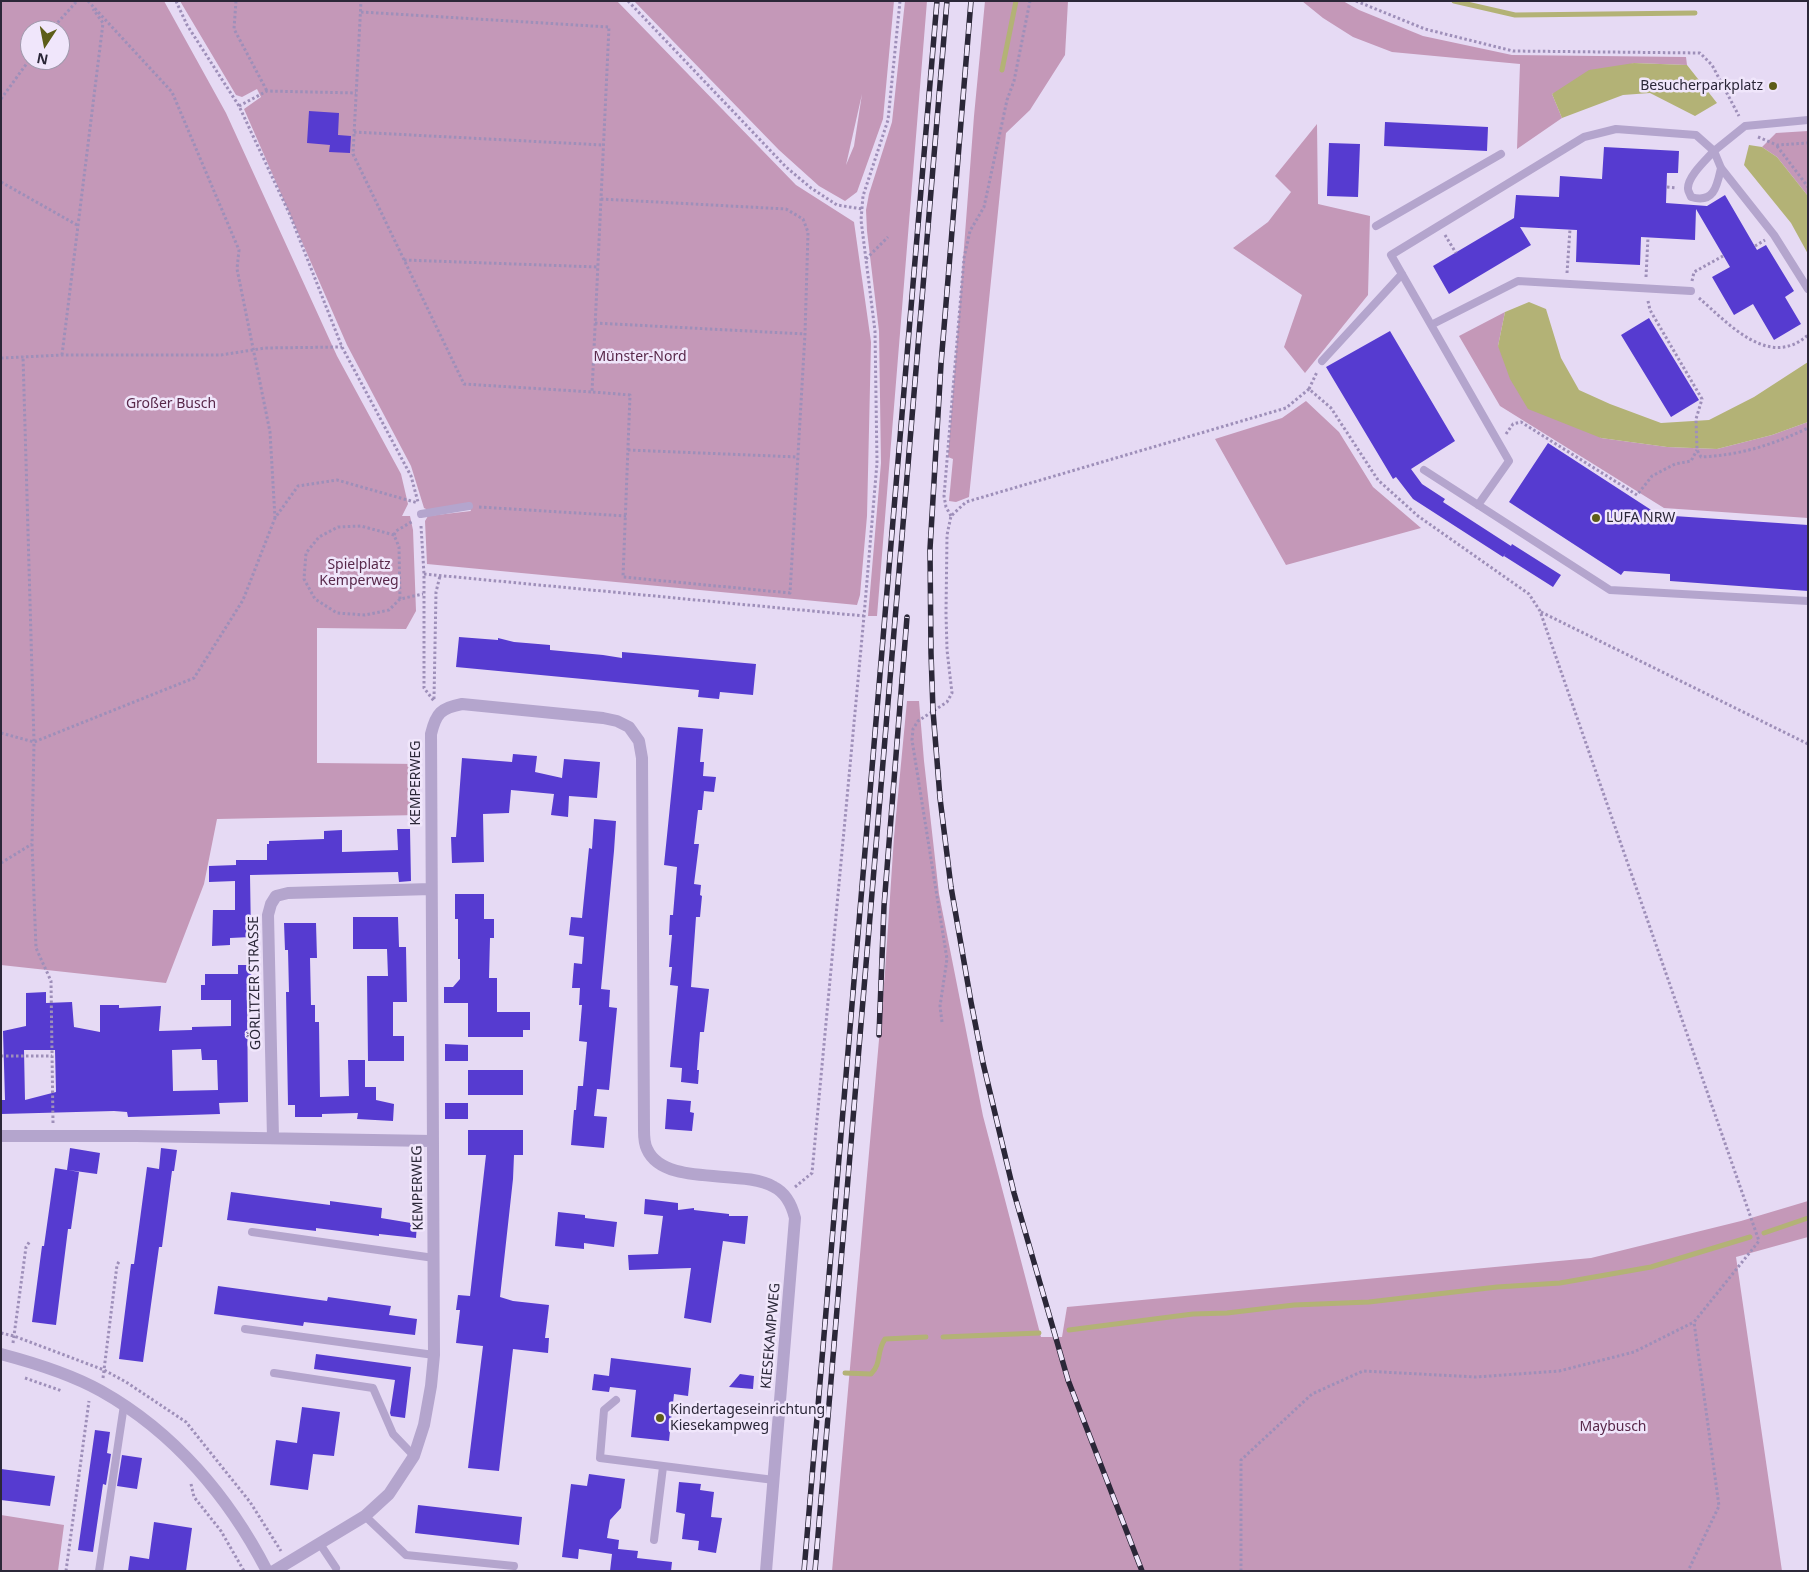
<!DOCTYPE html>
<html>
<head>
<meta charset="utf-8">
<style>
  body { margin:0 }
  #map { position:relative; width:1809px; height:1572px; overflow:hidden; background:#e6daf4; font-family:"Noto Sans",sans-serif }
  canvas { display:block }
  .frame { position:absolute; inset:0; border:2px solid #2b2738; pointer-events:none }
  .north { position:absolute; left:20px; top:20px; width:50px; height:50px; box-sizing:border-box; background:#f0e6fb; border:1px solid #a19aad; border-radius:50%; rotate:191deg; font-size:14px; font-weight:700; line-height:20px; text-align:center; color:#2b2738 }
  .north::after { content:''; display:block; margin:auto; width:18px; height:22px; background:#5d5d18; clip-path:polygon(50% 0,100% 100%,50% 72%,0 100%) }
</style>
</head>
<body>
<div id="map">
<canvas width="1809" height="1572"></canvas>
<div class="frame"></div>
<div class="north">N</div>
</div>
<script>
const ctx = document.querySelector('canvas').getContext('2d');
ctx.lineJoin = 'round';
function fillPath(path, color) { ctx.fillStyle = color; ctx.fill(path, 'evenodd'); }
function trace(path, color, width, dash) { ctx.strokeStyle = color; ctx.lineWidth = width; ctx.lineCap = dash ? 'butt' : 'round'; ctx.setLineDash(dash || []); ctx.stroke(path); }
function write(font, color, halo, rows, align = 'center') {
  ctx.font = font + ' "Noto Sans",sans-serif'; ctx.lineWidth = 5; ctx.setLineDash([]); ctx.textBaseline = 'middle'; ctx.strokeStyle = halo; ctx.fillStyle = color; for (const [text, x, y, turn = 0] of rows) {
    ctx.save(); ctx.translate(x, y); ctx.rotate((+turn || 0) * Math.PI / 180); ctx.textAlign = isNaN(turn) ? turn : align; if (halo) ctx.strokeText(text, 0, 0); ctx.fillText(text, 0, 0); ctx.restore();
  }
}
const green = new Path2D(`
  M1,1H164L226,113L337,356L401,474L408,504L402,516H410L413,530L416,611L406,629L317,628V763L419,764V815L217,819L204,884L166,983L1,965ZM30,30H60V60H30Z
  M180,1H617L796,185L854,222L871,342L867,516L860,595L857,605L427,564L425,521L428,516L471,511L468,504L428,510L424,508L411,466L347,345L244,109L261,97L257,89L242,97L236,95Z
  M634,1H894L883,119L857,192L845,201L819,186L779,150ZM862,94L854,146L846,165Z
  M905,1H927L877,616H868L881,463L879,331L867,231L866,210L869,194L892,122Z
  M985,1H1068L1065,55L1030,110L1006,133L969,497L956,502L949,501L953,459L948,457L974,116Z
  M1302,1H1343L1359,10L1423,36L1512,55L1686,57L1687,65L1634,63L1552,94L1562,118L1517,149L1520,64L1392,52L1353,37L1323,18Z
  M1317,124L1318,204L1370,216L1368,295L1305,373L1284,347L1302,295L1233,248L1268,222L1291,192L1275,176Z
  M1808,131V196L1777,157L1762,147L1776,133Z
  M1505,312L1498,346L1601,438L1667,447L1717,449L1772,435L1808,422V518L1664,508L1500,406L1459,336Z
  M1306,401L1339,432L1373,487L1421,528L1286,565L1215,439L1282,418Z
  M907,701H919L924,761L939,894L983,1116L1041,1337H1062L1067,1307L1591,1258L1741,1221L1808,1201V1237L1736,1257L1782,1571H832L885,972L894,837Z
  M1,1515L64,1525L58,1571H1Z`);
const water = new Path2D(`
  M1634,63L1687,65L1717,103L1695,116L1650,93L1623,95L1562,118L1552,94L1589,70Z
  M1749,145L1762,147L1777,157L1808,196V254L1791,223L1744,165Z
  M1529,302L1546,309L1561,358L1579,390L1610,404L1661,423L1709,420L1754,397L1808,362V422L1772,435L1717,449L1667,447L1601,438L1528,409L1510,379L1498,346L1505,312Z`);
const stream = new Path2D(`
  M1454,1L1515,15L1695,13
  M1002,70L1016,1
  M1764,1233L1808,1218
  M1069,1330L1193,1314L1227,1313L1294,1305L1369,1302L1497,1287L1560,1283L1651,1267L1750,1237
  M943,1337L1039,1333
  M845,1373L871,1374C882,1363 876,1352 885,1339L926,1337`);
const building = new Path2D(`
  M309,111L339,113L338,135L351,136L350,153L329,152L330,145L307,143Z
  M1385,122L1488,127L1487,151L1384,146Z
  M1329,143L1360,144L1358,197L1327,196Z
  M1604,147L1679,151L1678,173H1667L1666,203L1707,206L1725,195L1757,250L1766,245L1794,291L1785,297L1801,324L1774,340L1753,304L1734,315L1712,277L1730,267L1696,209L1695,240L1641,237L1640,265L1576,262L1577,230L1520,227L1531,245L1449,294L1433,266L1514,218L1516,195L1559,197L1560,176L1602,179Z
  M1649,318L1699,400L1671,417L1621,335Z
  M1390,331L1455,441L1411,469L1422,484L1445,499L1443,502L1511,546L1512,544L1561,575L1553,587L1504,556L1506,553L1503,557L1413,499L1396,477L1393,479L1326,367Z
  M1548,443L1659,515L1808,525V591L1670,581V574L1624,571L1621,575L1509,502Z
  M459,637L498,640V638L514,642L550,645V650L603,655L622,658V652L756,664L753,695L720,692L719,699L698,697L699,690L456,667Z
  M678,727L703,729L700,762H704L703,776L716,777L714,792L704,791L702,810H698L694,844H699L694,884L701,885L700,895L702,896L700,917H696L691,987L709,989L704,1032H700L697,1070H699L698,1084L681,1082L682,1068L670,1067L678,986L670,985L672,967H669L672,935H669L670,915H673L677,867L664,865Z
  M513,754L537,756L535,772L562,778L564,759L600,762L597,798L569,796L568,817L551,815L554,794L511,790L509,813L483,814L484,862L452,863L451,837H456L462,758L512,762Z
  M594,819L616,821L614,851L601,989L610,990L609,1007L617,1008L609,1090L597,1089L594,1116L607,1117L604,1148L571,1145L574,1110H576L578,1086H583L587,1042L579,1041L582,1005H579L580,988H572L574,963L582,964L584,937L569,935L571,917L582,918L589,848L592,849Z
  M397,829H410L411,881L399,882L398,872L250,875L251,937L230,938V945L212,946L213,910H235V881L209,882V866L236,865V860H267V844H269V841L324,839V831L342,830V852L398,850Z
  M455,894H484V919H494V938H490L489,978H497V1012H530V1030H523V1037H468V1003H444V987H453L460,979V959H458V919H455Z
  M353,917H398L399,947H406L407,1002H393V1036H404V1061H368L367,976H388L387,949H353Z
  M284,923H316L317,958H310L311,1005H315V1022H319L320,1097L349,1096L348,1060H365V1087H376V1100L394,1104L393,1121L357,1119L358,1113L322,1114V1117H295V1105H288L286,992H289L288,950H285Z
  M238,965H251L252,992H247L248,1102L219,1103L220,1114L128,1117L127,1112L114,1111L1,1114V1100H5L3,1031L26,1026V993L46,992V1003L72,1002L74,1027L100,1032V1005H119V1008L161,1006L159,1031L192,1030V1027L231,1026V1000H201V985H205V974H238ZM201,1049L202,1060H217L218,1090L173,1091L172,1050ZM24,1050H55L56,1092L25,1100Z
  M445,1044L468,1045V1061H445Z
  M468,1070H523V1095H468Z
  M667,1099L691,1101L690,1112L694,1113L692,1131L665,1129Z
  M445,1103H468V1119H445Z
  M468,1130H523V1155H514L513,1179L500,1297L513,1301L549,1305L545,1338H549L548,1353L513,1349L499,1471L468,1468L483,1346L456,1343L460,1310H456L458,1295L470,1296L486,1155H468Z
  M70,1148L100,1153L97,1174L68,1170L79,1172L71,1229H68L56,1325L32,1322L42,1246H44L55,1168L67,1170Z
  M161,1148L177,1150L174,1171H172L162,1247H159L143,1362L119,1359L131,1264H134L147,1167L159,1169Z
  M231,1192L330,1205V1201L382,1208L381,1218L417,1224L416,1238L379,1234V1236L316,1228V1231L227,1220Z
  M645,1199L678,1203V1210L694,1208V1210L729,1214V1216H748L745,1244L723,1241L711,1323L684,1318L691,1268L629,1270L628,1255L658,1254L663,1216L644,1214Z
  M558,1212L585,1215V1218L617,1222L614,1247L584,1243V1249L555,1246Z
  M218,1286L327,1301L328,1297L391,1306L389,1315L417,1319L415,1335L304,1322L303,1326L214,1314Z
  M316,1354L411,1367L405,1418L391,1416L390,1413L395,1380L314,1369Z
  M611,1358L691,1368L688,1396L674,1394L669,1441L631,1437L636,1390L610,1387L609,1392L592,1390L594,1374L609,1376Z
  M740,1374L754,1376L753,1389L729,1387Z
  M302,1407L340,1412L334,1456L313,1454L308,1490L270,1485L276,1440L297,1443Z
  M95,1430L110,1432L107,1453L111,1454L106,1485L103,1484L93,1552L78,1550Z
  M122,1455L142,1458L137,1489L117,1486Z
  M1,1469L55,1476L50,1506L1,1500Z
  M589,1474L625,1479L621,1508L610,1520L607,1538L619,1540L618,1549L638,1551L637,1558L672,1562L671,1571H610L612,1554L579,1549L578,1559L562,1557L571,1484L587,1486Z
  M679,1482L701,1484L700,1490L714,1492L711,1517L722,1518L716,1553L698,1550L699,1541L682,1539L685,1514L676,1512Z
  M418,1505L522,1517L519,1545L415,1533Z
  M154,1522L192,1528L186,1571H128L130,1556L149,1559Z`);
const path = new Path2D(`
  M88,1L172,92L239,250L237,269L270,432L275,518
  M176,1L187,25L239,106L290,215L342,347L411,476L418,502
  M236,1L234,29L267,91
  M628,1L786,167L811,188L837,205L862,209
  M1356,1L1425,29L1513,51L1700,53L1712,65L1739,116
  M361,12L609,27L592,392L464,384L353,154L361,1
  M51,30L77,1
  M1,99L30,59
  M239,106L267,91L356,93
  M354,132L603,145
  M1758,137L1777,145L1808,143
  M1777,146L1808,187
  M1,182L77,225
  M1667,187L1677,188
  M1445,235L1456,253
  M1755,246L1765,240
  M866,259L888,237
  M404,260L598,267
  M1567,273L1570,229
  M1646,277L1648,237
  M1692,281L1694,272L1723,256
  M1699,298C1728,323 1769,370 1808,335
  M1648,301L1650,310L1702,399L1696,419L1697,450L1701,457C1741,455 1772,445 1808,428
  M595,323L805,334
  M62,355L103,23L93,9
  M1,358L62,355H221L265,348L342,347
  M1309,389L1317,372
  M593,392L630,395L623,577L790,593L805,334L808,232L803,219L786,209L601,199
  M1506,434L1513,424L1521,422L1637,495L1652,476L1675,464L1691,461L1697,450
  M628,450L798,457
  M479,507L626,516
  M951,516L946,507L944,496L964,258L970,231L984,207L1007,100L1014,81L1030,1
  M421,526L424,574V688L434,701
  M394,535L396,531L413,521
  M424,574L864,616
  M400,599L389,610L365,615L337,613L315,599L304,579L306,553L319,537L338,527L361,526L394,535L399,547L400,599L423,594
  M1541,612L1808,744
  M434,699L436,592L440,576
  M1,733L34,742L23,356
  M1,863L32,844
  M942,1022L940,1006L947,959L912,740L913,729L918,721L947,702L952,693L947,650L946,613L947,535L951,516L966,502L1286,408L1309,389L1331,408L1378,480L1418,516L1529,594L1540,611L1759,1241L1694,1322L1719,1506L1688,1571
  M1,1056H52
  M53,1123L51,981L36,948L32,844L34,742L194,678L243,600L275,518L298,486L337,480L418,503
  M795,1187L812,1173L864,616L877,463L875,331L861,220L863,196L888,120L900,1
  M1,1333L14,1336L104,1370L126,1382L186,1422L250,1502L281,1551
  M13,1343L26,1247L30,1241
  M25,1378L62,1391
  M103,1378L117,1265L120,1260
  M191,1484L194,1497L221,1531L244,1571
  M66,1571L89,1401
  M1241,1571V1460L1312,1394L1363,1371L1476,1377L1559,1371L1634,1352L1694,1322`);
const service = new Path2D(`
  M1721,168C1717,186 1714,204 1691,197C1690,194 1688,191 1688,189C1687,177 1706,160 1714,151L1721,168L1774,235L1808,289
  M1376,226L1501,154
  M1431,325L1518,281L1691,291
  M1322,361L1402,274
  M1424,470L1610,590L1808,601
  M1478,505L1509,461L1391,255L1584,137L1616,129L1696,135L1714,151L1745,126L1808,120
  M421,514L469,506
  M252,1232L434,1258
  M245,1329L434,1355
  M274,1373L373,1388L393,1434L414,1456
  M616,1400L604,1410L600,1458L774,1480
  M365,1516L406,1555L514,1566
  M654,1540L663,1467
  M320,1544L336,1568
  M99,1571L124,1405`);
const minor = new Path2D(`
  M1,1136H136L432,1141
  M273,1138L268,915L271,904L276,896L288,893L431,889
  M274,1571L365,1516L389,1494L414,1456L424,1425L431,1386L434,1355L431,734C436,713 441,708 462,704L603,718L617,721L629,727L639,741L642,758L644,1130C644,1135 644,1143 647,1149C664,1188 743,1168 774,1187C786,1193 792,1206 795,1218L766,1571`);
const tertiary = new Path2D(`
  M1,1354C35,1363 71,1374 101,1391C174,1432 229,1497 267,1571`);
const rail = new Path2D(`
  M971,1L941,364L930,549L931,653L933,711L940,798L951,887L971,1002L983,1063L1014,1193L1068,1380L1142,1571
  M879,1035L884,906L907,617
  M804,1571L937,1
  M815,1571L947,1`);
const markers = [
  [1773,86,5,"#5d5d18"],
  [1596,518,5,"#5d5d18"],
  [660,1418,5,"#5d5d18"]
];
const poiNames = [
  ["Besucherparkplatz",1763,86,"right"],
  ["LUFA NRW",1606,518],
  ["Kindertageseinrichtung",670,1410],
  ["Kiesekampweg",670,1426]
];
const parkNames = [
  ["Münster-Nord",640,357],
  ["Großer Busch",171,404],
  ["Spielplatz",359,565],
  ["Kemperweg",359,581],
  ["Maybusch",1613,1427]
];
const streetNames = [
  ["KEMPERWEG",416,783,-90],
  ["GÖRLITZER STRASSE",255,983,-91],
  ["KEMPERWEG",418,1188,-91],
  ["KIESEKAMPWEG",771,1336,-85]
];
fillPath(green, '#c498b8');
fillPath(water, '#b3b276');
trace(stream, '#b3b276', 5);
fillPath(building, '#563bd0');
trace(path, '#9e8fb9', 3, [2.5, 2.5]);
trace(service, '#b4a5cd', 8);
trace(minor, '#b4a5cd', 12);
trace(tertiary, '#b4a5cd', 12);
trace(rail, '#2b2738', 5.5);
trace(rail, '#f0e6fb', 4, [11]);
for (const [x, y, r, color] of markers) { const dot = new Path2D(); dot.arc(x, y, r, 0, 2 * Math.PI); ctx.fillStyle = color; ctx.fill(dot); trace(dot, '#f0e6fb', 2); }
write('14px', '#2b2738', '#f0e6fb', poiNames, 'left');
write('14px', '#58284a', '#f0e6fb', parkNames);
write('14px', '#2b2738', '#f0e6fb', streetNames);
</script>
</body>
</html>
